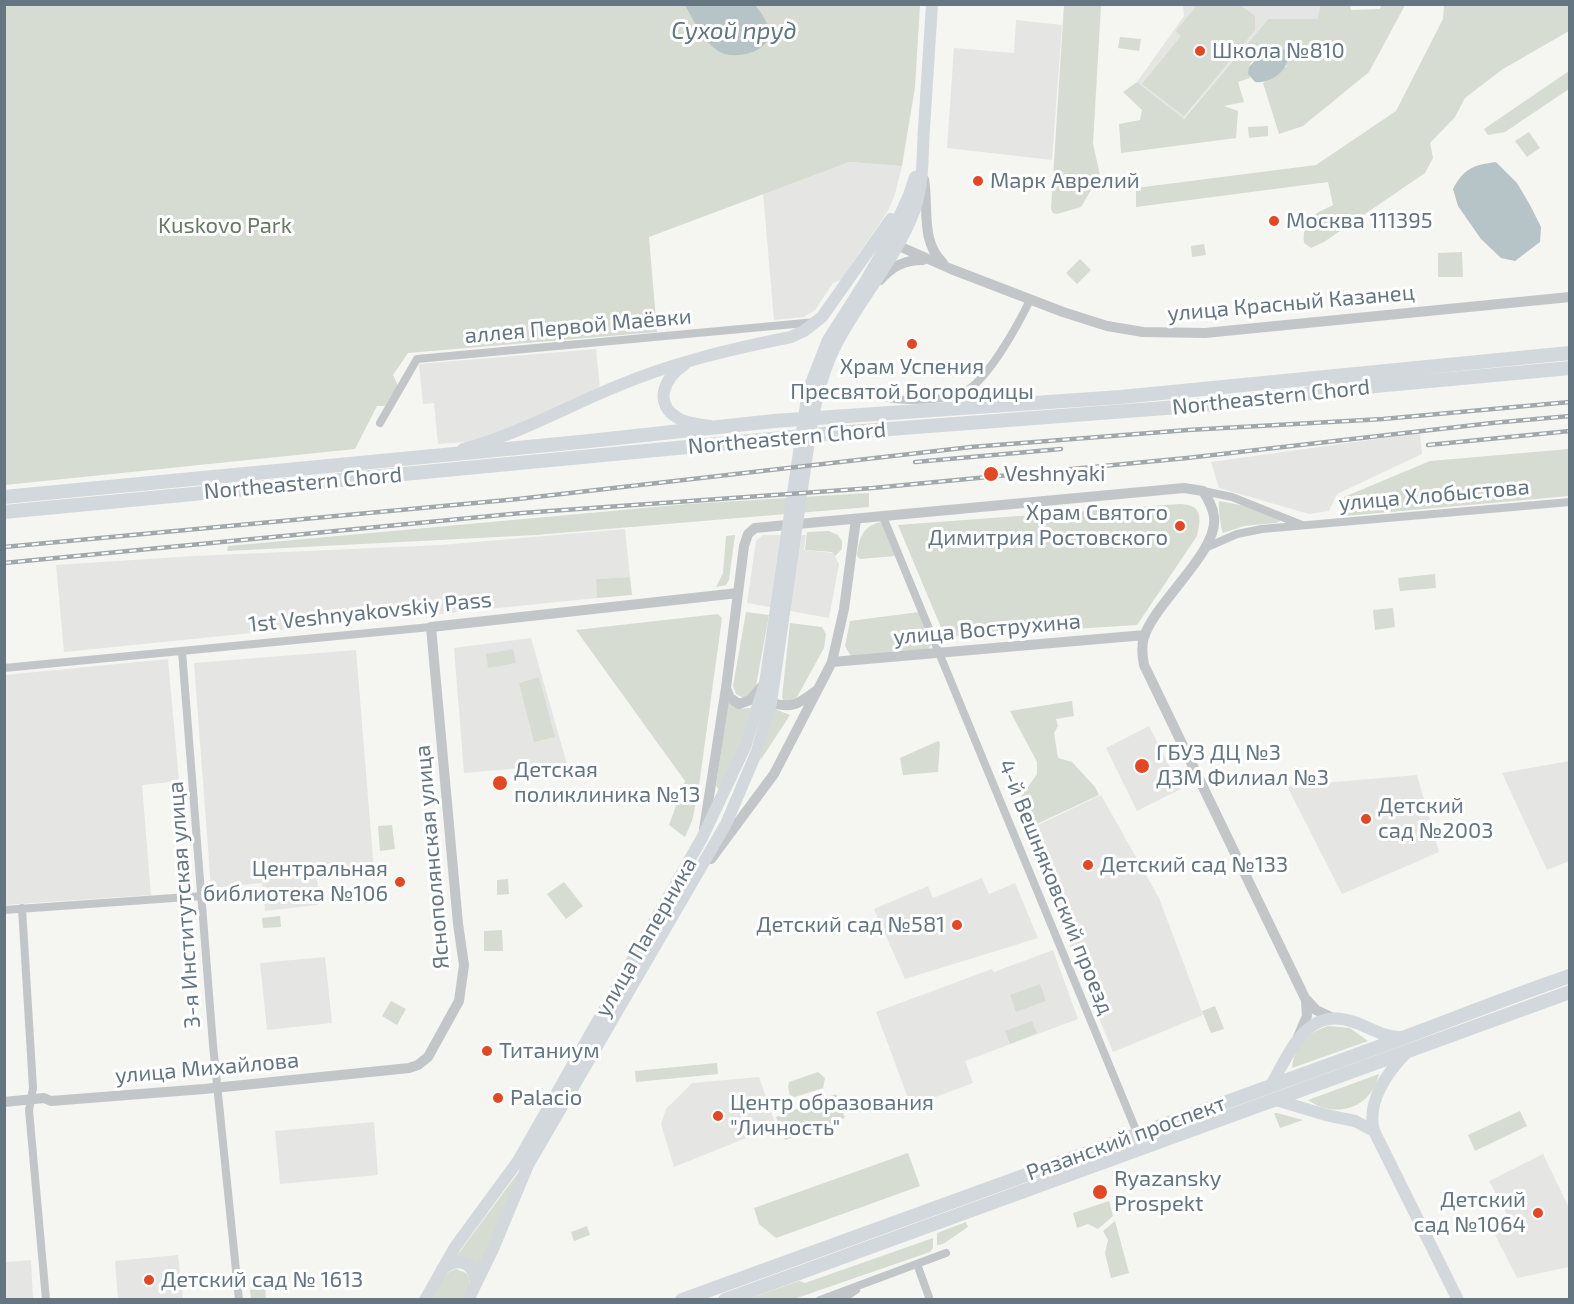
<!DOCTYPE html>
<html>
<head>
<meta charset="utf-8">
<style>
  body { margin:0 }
  #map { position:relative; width:1574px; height:1304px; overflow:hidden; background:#f5f5f1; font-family:"Exo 2",sans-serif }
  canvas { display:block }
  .frame { position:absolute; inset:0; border:6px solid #637682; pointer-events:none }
</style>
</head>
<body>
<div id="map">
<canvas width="1574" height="1304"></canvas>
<div class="frame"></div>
</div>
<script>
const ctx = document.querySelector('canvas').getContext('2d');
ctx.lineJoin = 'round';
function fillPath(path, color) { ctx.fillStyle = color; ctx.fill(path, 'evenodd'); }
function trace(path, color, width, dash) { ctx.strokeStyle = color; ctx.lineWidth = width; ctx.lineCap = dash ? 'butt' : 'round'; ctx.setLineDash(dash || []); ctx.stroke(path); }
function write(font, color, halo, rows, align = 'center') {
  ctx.font = font + ' "Exo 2",sans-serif'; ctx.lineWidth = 6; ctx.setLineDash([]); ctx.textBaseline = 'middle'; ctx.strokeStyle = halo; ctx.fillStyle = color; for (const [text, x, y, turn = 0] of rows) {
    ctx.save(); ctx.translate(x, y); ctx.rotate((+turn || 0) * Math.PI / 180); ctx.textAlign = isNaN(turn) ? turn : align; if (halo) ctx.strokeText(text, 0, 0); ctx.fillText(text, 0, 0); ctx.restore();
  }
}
const built = new Path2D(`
  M1183,5H1320L1319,19H1268L1183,119L1137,82L1184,16Z
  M1016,20L1062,25L1052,160L947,148L954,48L1014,53Z
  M849,162L902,166L895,194L888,211L841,280L833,283L815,310L804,317L774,320L763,193Z
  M596,349L600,389L533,420L486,437L466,442L438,444L434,403L423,404L419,364Z
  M1420,433L1422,454L1337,494L1329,511L1309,514L1219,488L1211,462Z
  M625,529L630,577L596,579L597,598L64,652L56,565L194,556L441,545Z
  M763,535H806L804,550L833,553L839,564L829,618L747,603L756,541Z
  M531,638L567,764L464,773L454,648Z
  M356,650L374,871L317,877L319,901L317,905L265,911L262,883L211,888L194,663Z
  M168,659L179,781L142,785L151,895L5,905V675Z
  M1149,726L1181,789L1137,811L1106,748Z
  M1569,761V861L1547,870L1502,773Z
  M1417,775L1439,852L1342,894L1287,786Z
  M1101,795L1159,898L1203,1015L1113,1052L1023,832Z
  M982,878L989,894L1015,883L1038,938L905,979L874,909L928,886L933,898Z
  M1053,950L1078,1019L965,1061L973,1083L911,1106L876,1012L992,969L994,972Z
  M325,957L332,1023L267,1030L260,963Z
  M759,1077L776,1126L674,1167L661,1124L666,1109L692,1083Z
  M374,1122L378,1175L280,1184L275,1131Z
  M1543,1154L1569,1208V1267L1517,1278L1491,1227L1509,1218L1489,1181Z
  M178,1255L183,1299H118L115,1261Z
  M31,1260L33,1299H5V1262Z`);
const green = new Path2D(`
  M5,5H920L915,87L902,166L849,162L649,237L657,332L408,353L393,375L398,386L385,406H377L355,449L5,485Z
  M1064,5H1101L1093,144L1100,175L1081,207L1057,214L1053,213L1051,209Z
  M1197,5H1240L1255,16V30L1184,116L1142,84L1181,36L1176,31Z
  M1320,5H1350L1351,10L1380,9L1381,5H1404V7L1369,72L1303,126L1279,134L1263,83L1287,66L1275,46L1251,63L1249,67L1250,78L1238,82L1244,102L1224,106L1238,111L1236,138L1121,153L1119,124L1140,120L1142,110L1123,92L1137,82L1184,119L1268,19H1318Z
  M1444,5H1569V31L1503,69L1465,98L1455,117L1430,143L1433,158L1425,173L1324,242L1311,248L1304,243C1302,219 1314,214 1333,205L1328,182L1136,207V188L1316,165L1396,111L1443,19Z
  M1120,37L1141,39L1139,51L1118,48Z
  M1569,71V89L1505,132L1488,135L1484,129Z
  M1268,126V136L1249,138L1248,127Z
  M1529,132L1540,148L1527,157L1515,141Z
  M1204,244L1206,255L1192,257L1191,246Z
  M1462,252L1463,277H1438V253Z
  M1080,259L1091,270L1077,284L1066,273Z
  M1569,449V496L1345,516L1344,497L1430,461Z
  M869,493V507L536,535L227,551L228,546L688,504Z
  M1219,501L1246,506L1279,519L1280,521L1276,523L1244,526L1223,533C1221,530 1218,506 1219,501Z
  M1179,504C1203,504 1201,518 1197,536L1137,625L945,637L898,525Z
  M881,522L895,556L860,559L857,556C859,539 862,526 881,522Z
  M829,531L838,535L842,541V549L835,556L832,552L805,550L807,532Z
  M735,535L729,580L726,585L716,587L723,573L726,536Z
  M1435,574L1436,588L1400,591L1398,578Z
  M630,577L632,595L597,598L596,579Z
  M1393,608L1395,627L1375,630L1373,610Z
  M746,612L769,615L755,691C748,698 744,699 736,694L733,686Z
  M919,612L932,643L926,653L852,658L845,646L850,621Z
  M718,614L722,618L698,793L692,821L685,837L669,825L685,781L576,630Z
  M790,623L822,627L826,634L824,648L797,697L790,702H784L782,697Z
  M513,649L516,663L488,668L486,654Z
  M539,677L555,737L534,742L519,683Z
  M1072,701L1074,716L1056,719L1058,726L1054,733L1058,758L1072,762L1095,787L1099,795L1026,829L1016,804L1037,774V762L1010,711Z
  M728,702C736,709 741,709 751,708L740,747L720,791L716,786Z
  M775,709L790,715L760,761Z
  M938,741L940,743L938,772L903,775L900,758Z
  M392,825L395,849L380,851L378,826Z
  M508,879L509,894L497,895V880Z
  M564,882L583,906L566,919L547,894Z
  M280,916L281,927L263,928L262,918Z
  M502,930L503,951H484V931Z
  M1040,984L1046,1001L1016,1012L1010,995Z
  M391,1001L406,1009L397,1025L382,1016Z
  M1215,1006L1224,1029L1211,1033L1202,1011Z
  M1032,1021L1037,1033L1010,1044L1005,1031Z
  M1329,1026L1350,1028L1368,1041L1292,1068C1294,1047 1308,1031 1329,1026Z
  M717,1063L718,1074L636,1082L635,1071Z
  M818,1072L825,1078L823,1088L795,1097L790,1095L788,1087L789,1082Z
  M1379,1074C1372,1108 1335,1120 1308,1100Z
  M836,1094L845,1118L785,1140L776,1117Z
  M1520,1111L1527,1126L1475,1151L1468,1135Z
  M1274,1113H1277L1303,1120L1280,1128Z
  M908,1153L920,1186L776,1238L759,1224L754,1208Z
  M521,1169L478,1271L455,1258Z
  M1109,1201L1113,1216L1098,1229L1088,1224L1077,1228L1073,1213Z
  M1115,1221L1129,1273L1111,1278L1105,1253L1108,1240L1103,1231Z
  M966,1222L968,1227L943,1244L937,1245V1233Z
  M587,1226L590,1235L574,1241L571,1232Z
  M933,1238V1248L930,1252L794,1299H748L799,1281L805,1283Z
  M456,1269L466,1273C473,1283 468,1290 463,1299L430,1300L445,1274Z
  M265,1288L266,1299H251L250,1290Z`);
const water = new Path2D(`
  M685,5H755C760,11 767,21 769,29C773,53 733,61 718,51C702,40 694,21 685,5Z
  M1275,46L1286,50C1295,66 1271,85 1255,82L1248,74L1249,67L1261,54Z
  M1496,162L1517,183L1530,205L1541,227L1540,242L1515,261L1501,258L1481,239L1458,206L1453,189C1464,168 1474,165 1496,162Z`);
const minor = new Path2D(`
  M873,389C886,401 899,400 916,400C929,400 951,398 962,393C986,384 1019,323 1030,300
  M380,423L417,359L816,322
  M1203,491L1232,497L1302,525
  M883,517L1138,1135
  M1205,548L1237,534L1262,529L1570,502
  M182,651L213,1045L239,1300
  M4,668L431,627
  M22,908L33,1088L29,1110L46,1300
  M4,910L202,896
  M917,1264L930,1300
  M820,1300L946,1253
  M841,1300L856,1290`);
const tertiary = new Path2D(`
  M924,179C929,208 920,241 943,263
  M892,243L951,269L1063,312L1107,326L1143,332L1205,333L1570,297
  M880,280C893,266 904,260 923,260
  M832,662L1145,635
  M726,688L730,698L739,704L750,700L763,685
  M771,703C794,709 799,703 817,690
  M704,829L726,688L744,546L748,534L755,528L1184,488L1203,491C1208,499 1213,507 1214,517C1219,551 1155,602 1144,637C1141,647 1142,655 1144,665L1305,998L1316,1010L1335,1019
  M711,859L774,774L832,662L844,609L856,519
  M1298,1037L1307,1016L1306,1001
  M4,1102L44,1098L51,1101L204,1089L409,1068L418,1065L428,1057L459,1001L464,965L458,924L431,627L738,593`);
const secondary = new Path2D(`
  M684,365C664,378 653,404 678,418C687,424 700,424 710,426
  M463,449C517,435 564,408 615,387C671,363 731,349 791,337L804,331L822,317L891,219
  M1408,1051C1388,1071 1366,1102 1374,1131L1458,1300
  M1271,1085C1290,1053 1306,1005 1354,1022C1371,1028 1385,1038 1403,1037
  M1276,1100L1326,1115L1355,1121L1374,1131
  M442,1269C459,1256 474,1262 476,1284
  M425,1300L455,1247L518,1161L702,838L745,747L765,683L808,391L828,340L865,282L888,242L909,195L915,177
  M468,1300L493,1249L528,1165L726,824L757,751L771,703L810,434C815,403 822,371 837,343C861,297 897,258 915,209C924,182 922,155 924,128C927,87 929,46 932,4`);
const primary = new Path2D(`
  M4,497L580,442L774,421L1121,397L1570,353
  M4,512L824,434L1205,405L1375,386L1570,368
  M682,1300C914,1215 1146,1130 1378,1047C1442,1024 1505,998 1570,976
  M725,1300L1570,992`);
const rail = new Path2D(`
  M1428,445L1570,431
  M915,462L1061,449
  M4,547L518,499L971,447L1188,430L1383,419L1570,402
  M4,563L522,513L873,488L1187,458L1492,423L1570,416`);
const markers = [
  [1200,51,6,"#e44721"],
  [978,181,6,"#e44721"],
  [1274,221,6,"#e44721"],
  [912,344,6,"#e44721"],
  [991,474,8,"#e44721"],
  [1180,526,6,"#e44721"],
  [1142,766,8,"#e44721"],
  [500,783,8,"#e44721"],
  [1366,819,6,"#e44721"],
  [1088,865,6,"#e44721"],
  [400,882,6,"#e44721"],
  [957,925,6,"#e44721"],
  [487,1051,6,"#e44721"],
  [498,1098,6,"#e44721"],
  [718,1116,6,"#e44721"],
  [1100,1192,8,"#e44721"],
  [1538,1213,6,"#e44721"],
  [149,1280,6,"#e44721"]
];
const poiNames = [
  ["Школа №810",1212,51],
  ["Марк Аврелий",990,181],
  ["Москва 111395",1286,221],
  ["Храм Успения",912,367,"center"],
  ["Пресвятой Богородицы",912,392,"center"],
  ["Veshnyaki",1004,474],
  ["Храм Святого",1168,513,"right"],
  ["Димитрия Ростовского",1168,538,"right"],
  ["ГБУЗ ДЦ №3",1156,753],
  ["ДЗМ Филиал №3",1156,778],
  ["Детская",514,770],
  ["поликлиника №13",514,795],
  ["Детский",1378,806],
  ["сад №2003",1378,831],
  ["Детский сад №133",1100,865],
  ["Центральная",388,869,"right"],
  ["библиотека №106",388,894,"right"],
  ["Детский сад №581",945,925,"right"],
  ["Титаниум",499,1051],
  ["Palacio",510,1098],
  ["Центр образования",730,1103],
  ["\"Личность\"",730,1128],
  ["Ryazansky",1114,1179],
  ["Prospekt",1114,1204],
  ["Детский",1526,1200,"right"],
  ["сад №1064",1526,1225,"right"],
  ["Детский сад № 1613",161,1280]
];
const parkNames = [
  ["Kuskovo Park",225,226]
];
const streetNames = [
  ["улица Красный Казанец",1291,303,-5],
  ["аллея Первой Маёвки",578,326,-5],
  ["Northeastern Chord",1271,397,-6],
  ["Northeastern Chord",787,438,-5],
  ["Northeastern Chord",303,483,-5],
  ["улица Хлобыстова",1434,495,-5],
  ["1st Veshnyakovskiy Pass",370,612,-6],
  ["улица Вострухина",987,629,-5],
  ["Яснополянская улица",432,857,-95],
  ["4-й Вешняковский проезд",1056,887,68],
  ["3-я Институтская улица",184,905,-94],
  ["улица Паперника",646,937,-60],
  ["улица Михайлова",207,1068,-5],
  ["Рязанский проспект",1126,1138,-20]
];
const waterNames = [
  ["Сухой пруд",734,31]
];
fillPath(built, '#e5e6e4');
fillPath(green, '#d6dcd2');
fillPath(water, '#b7c4c7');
trace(minor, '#c2c6c9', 8);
trace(tertiary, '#c2c6c9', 10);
trace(secondary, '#d3d8dc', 12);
trace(primary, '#d3d8dc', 14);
trace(rail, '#a0a8ac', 4.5);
trace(rail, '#fff', 2, [7]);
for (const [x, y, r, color] of markers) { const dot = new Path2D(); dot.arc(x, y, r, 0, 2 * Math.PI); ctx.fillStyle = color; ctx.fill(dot); trace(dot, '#fff', 2); }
write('22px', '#637682', '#fff', poiNames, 'left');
write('22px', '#687962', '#fff', parkNames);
write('22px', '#637682', '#fff', streetNames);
write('italic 24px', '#5f787f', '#fff', waterNames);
</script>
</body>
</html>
